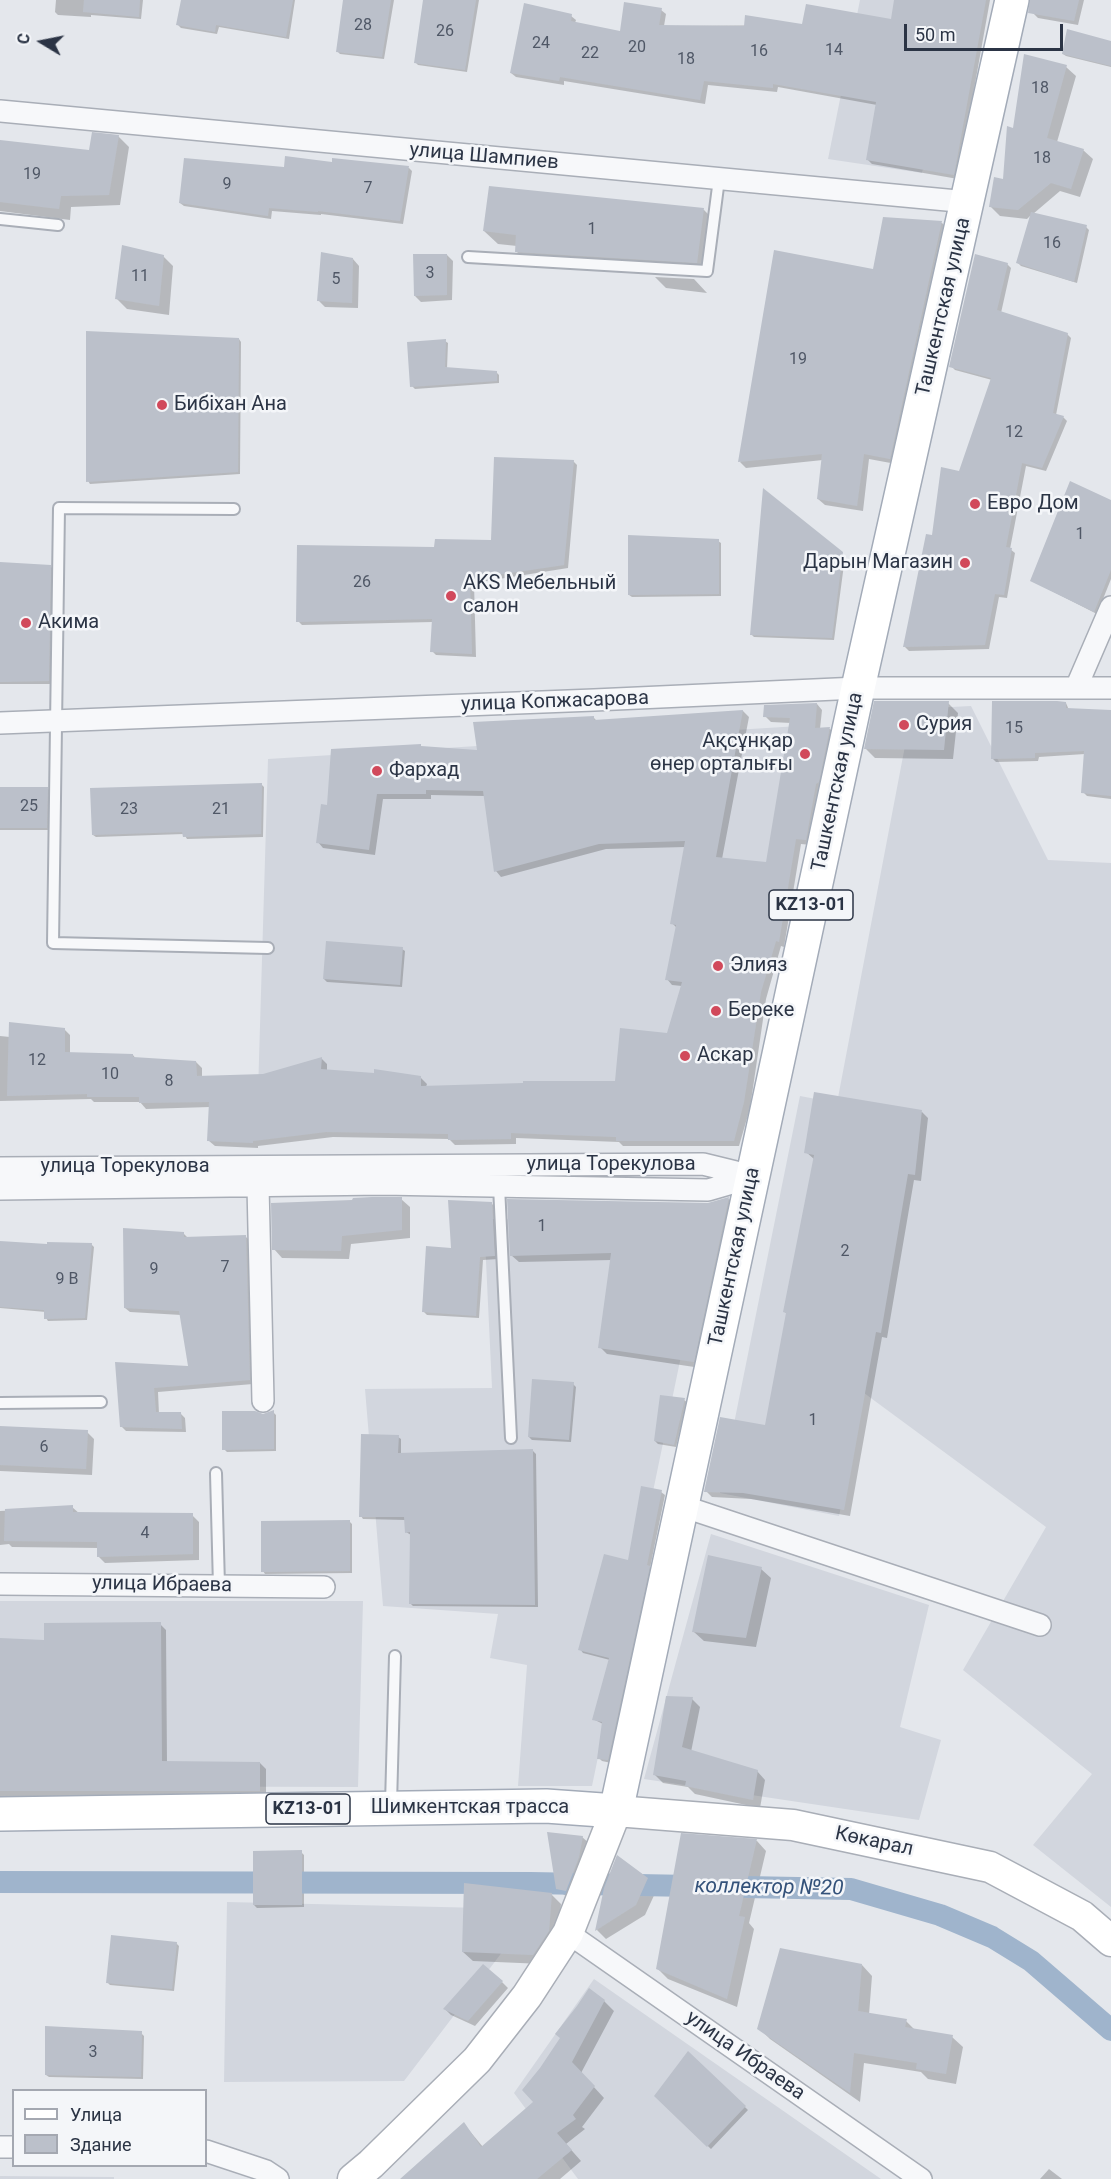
<!DOCTYPE html>
<html>
<head>
<meta charset="utf-8">
<style>
  body { margin:0 }
  #map { position:relative; width:1111px; height:2179px; overflow:hidden; background:#e4e7ec; font-family:Roboto,sans-serif }
  canvas { display:block }
  .legend { position:absolute; left:12px; top:2089px; width:195px; height:78px; box-sizing:border-box; background:#f4f6f9; border:2px solid #a4a8b1; margin:0; padding:8px 10px; list-style:none; font-size:18px; color:#2b3445 }
  .legend li { display:flex; align-items:center; gap:12px; height:30px }
  .legend b { width:30px; border:2px solid #a4a8b1 }
  .north { position:absolute; left:12px; top:12px; width:60px; height:60px; -webkit-text-stroke:4px #f4f6f9; paint-order:stroke; rotate:280deg; font-size:16px; font-weight:700; line-height:24px; text-align:center; color:#2b3445 }
  .north::after { content:''; display:block; margin:auto; width:21px; height:27px; background:#2b3445; clip-path:polygon(50% 0,100% 100%,50% 72%,0 100%) }
  .scale { position:absolute; left:904px; top:24px; width:159px; height:27px; box-sizing:border-box; border:3px solid #2b3445; border-top:0; padding-left:8px; font-size:18px; line-height:21px; white-space:nowrap; color:#2b3445; -webkit-text-stroke:4px #f4f6f9; paint-order:stroke }
</style>
</head>
<body>
<div id="map">
<canvas width="1111" height="2179"></canvas>
<ul class="legend">
<li><b style="height:8px;background:#fff"></b>Улица</li>
<li><b style="height:16px;background:#bbc0ca"></b>Здание</li>
</ul>
<div class="north">С</div>
<div class="scale">50 m</div>
</div>
<script>
const ctx = document.querySelector('canvas').getContext('2d');
ctx.lineJoin = 'round';
function fillPath(path, color) { ctx.fillStyle = color; ctx.fill(path, 'evenodd'); }
function trace(path, color, width, dash) { ctx.strokeStyle = color; ctx.lineWidth = width; ctx.lineCap = dash ? 'butt' : 'round'; ctx.setLineDash(dash || []); ctx.stroke(path); }
function write(font, color, halo, rows, align = 'center') {
  ctx.font = font + ' Roboto,sans-serif'; ctx.lineWidth = 5; ctx.setLineDash([]); ctx.textBaseline = 'middle'; ctx.strokeStyle = halo; ctx.fillStyle = color; for (const [text, x, y, turn = 0] of rows) {
    ctx.save(); ctx.translate(x, y); ctx.rotate((+turn || 0) * Math.PI / 180); ctx.textAlign = isNaN(turn) ? turn : align; if (halo) ctx.strokeText(text, 0, 0); ctx.fillText(text, 0, 0); ctx.restore();
  }
}
const built = new Path2D(`
  M860,0H961L922,173L828,159Z
  M971,706L1048,860L1111,863V1907L1033,1845L1092,1774L963,1670L1046,1527L864,1393L839,1516L720,1493L800,1096L837,1103L912,709Z
  M799,726L703,1126H257L268,759Z
  M484,1219L709,1221L592,1786H518L527,1665L490,1658L498,1614L383,1606L365,1389L492,1388Z
  M711,1534L929,1605L900,1727L941,1740L919,1820L644,1779Z
  M0,1601H363L358,1787L0,1786Z
  M227,1902L526,1909L500,1955L404,2081L224,2082Z
  M594,1979L881,2179H578L514,2093Z
  M0,2176L114,2177V2179H0Z`);
const shadow = new Path2D(`
  M56,0H143L141,19L91,15V17L58,15L55,12Z
  M182,0H295L289,39L219,27L217,34L181,28L178,25Z
  M344,0H394L384,59L340,54L337,51Z
  M424,0H479L467,72L418,65L416,63Z
  M895,0H990L958,179L872,164L867,159L877,105L778,87L777,92L708,85L705,104L564,81V85L516,77L511,73L571,16L576,20L575,23L622,33L661,10L666,14L664,26L804,25L892,20Z
  M1036,0H1084L1078,25L1038,18L1033,13Z
  M1111,43V67L1066,56L1063,54Z
  M1066,67L1076,76L1057,142L1083,150L1093,159L1080,197L1060,191L1033,214L1086,227L1089,230L1077,283L1021,266L1018,263L1031,215L1027,219L1000,216L991,207L1004,181L1015,130Z
  M118,136L129,147L120,205L71,207L70,220L0,211V141L90,151Z
  M333,164L409,168L412,171L403,224L321,214V215L272,211L271,219L184,206L180,203L286,169Z
  M491,187L704,210L717,223L709,275L530,265L517,252V246L498,244L484,231Z
  M884,218L942,223L948,229L896,464L869,459L863,511L825,505L818,499L823,460L746,468L740,462L874,271Z
  M447,255L453,261L452,300L421,302L415,296Z
  M163,256L173,266L169,315L127,309L117,299Z
  M353,259L359,266L358,308L325,307L319,301Z
  M1007,264L1011,268L1001,313L1067,334L1071,338L1056,415L1063,417L1067,421L1046,471L1026,466L1010,549L1015,553L1007,598L999,597L989,649L909,651L905,647L933,536L960,473L992,380L955,370L951,366Z
  M655,277L694,279L707,293L666,288Z
  M239,339L241,342L240,474L90,484L88,481Z
  M445,341L448,343L447,369L497,373L499,375V383L415,389L412,386Z
  M573,461L577,465L568,568L474,583L476,657L436,655L432,651L433,622L302,625L298,621L436,548L493,542Z
  M1111,502V579L1097,614L1032,581Z
  M718,541L721,543V596L632,597L629,595Z
  M842,554L845,557L834,640L754,637L751,634Z
  M0,563L50,566L53,569L51,684H0Z
  M948,703L958,713L953,759L875,758L866,749Z
  M1066,703L1069,710L1111,712V799L1087,796L1083,792L1085,754L1039,757L1038,761L996,762L992,758Z
  M817,704L822,710L820,729H830L835,734L811,845L801,844L784,947L781,946L766,999L750,1108L739,1146H623L619,1142L516,1138V1144L455,1145L449,1139L333,1137L258,1146V1148L215,1146L209,1141L210,1107L146,1109L140,1102H94L91,1099L0,1101V1036L10,1037L64,1029L70,1035V1054L133,1055L136,1059L196,1062L202,1068V1078L263,1075L321,1058L327,1064V1071L421,1078L427,1084L426,1087L616,1082L668,1034L682,986L672,985L667,979L677,928L672,923L686,847L606,849L501,877L496,871L485,796L431,795V799H383L375,855L323,848L318,842L329,807L422,747L479,751L594,718L597,721L743,711L749,717L722,859L767,864L791,723L771,722L765,716Z
  M261,784L264,787L263,837L187,839L184,834L96,837L93,835Z
  M0,788H47L50,791L49,830H0Z
  M402,949L405,951L402,987L327,982L324,979Z
  M922,1112L928,1118L921,1181L914,1180L887,1338L882,1337L850,1516L751,1499L712,1497L706,1491L767,1426L787,1314L785,1312L814,1159L806,1152Z
  M401,1199L410,1207V1238L351,1244L349,1259L282,1258L274,1249Z
  M729,1199L736,1206L701,1368L607,1354L600,1347L612,1260L519,1262L511,1255Z
  M492,1204L495,1207L498,1259L483,1260L479,1318L427,1315L423,1311L452,1250Z
  M184,1234L188,1238L246,1237L250,1241L253,1384L158,1392L159,1414L180,1413L185,1418L186,1432L126,1431L122,1427L116,1363L190,1368L181,1315L130,1312L125,1308Z
  M0,1242L48,1246L91,1244L94,1247L87,1320L48,1321L46,1318V1312L0,1308Z
  M573,1384L576,1387L571,1442L532,1440L529,1437Z
  M684,1400L687,1402L676,1447L658,1444L655,1441Z
  M273,1412L276,1415V1451L227,1452L224,1449L263,1415Z
  M0,1427L87,1432L94,1439L92,1475L0,1471Z
  M398,1437L401,1439V1454L533,1451L536,1454L538,1607L413,1606L410,1603L411,1535L406,1532V1520L363,1519L361,1516Z
  M661,1492L665,1495L650,1568L652,1571L611,1763L602,1761L599,1758L603,1724L593,1719L610,1660L583,1653L580,1649L630,1562Z
  M72,1507L80,1514L192,1515L199,1522V1560L105,1563L98,1556V1548L12,1547L9,1544L0,1545V1511Z
  M349,1521L352,1524V1573L265,1574L263,1571Z
  M761,1569L771,1578L756,1647L704,1641L694,1632Z
  M160,1624L166,1630L167,1763H260L266,1769V1797L0,1796V1640L46,1641Z
  M692,1699L700,1707L691,1752L757,1771L765,1780L760,1808L695,1794L688,1787L663,1783L655,1775Z
  M683,1835L757,1841L766,1851L749,1923L754,1929L737,2007L668,1979L658,1969Z
  M582,1837L589,1843L572,1897L564,1895L558,1888Z
  M301,1852L304,1855V1907L257,1908L254,1905Z
  M647,1879L657,1889L645,1915L606,1939L597,1930L605,1893Z
  M551,1894L561,1904L558,1941L543,1964L473,1961L463,1952Z
  M176,1943L179,1946L174,1991L110,1985L107,1982Z
  M862,1965L872,1976L869,2015L906,2021L915,2030L952,2037L963,2047L956,2084L928,2079L921,2072L864,2063L860,2102L770,2039L759,2028Z
  M502,1982L508,1988L475,2026L451,2015L445,2009Z
  M604,2001L614,2011L581,2073L604,2098L582,2127L585,2129L566,2144L581,2161L560,2179H402L464,2124L483,2147L536,2102L541,2069Z
  M141,2033L144,2036L143,2079L49,2077L46,2075Z
  M688,2053L748,2110L711,2149L656,2096Z
  M1049,2169L1062,2179H1040Z`);
const canal = new Path2D(`
  M0,1882L531,1883L851,1889L940,1915L992,1937L1031,1961L1111,2030`);
const building = new Path2D(`
  M84,0H140L139,17L83,12Z
  M181,0H293L286,37L216,25L215,32L176,25Z
  M343,0H391L382,57L336,52Z
  M423,0H476L465,70L414,63Z
  M894,0H986L954,175L866,160L876,102L773,84V88L704,81L700,100L560,77L559,81L510,73L524,3L572,14L571,21L620,31L624,2L662,8L659,25L744,26L745,15L802,24L806,4L891,19Z
  M1030,0H1079L1074,21L1028,13Z
  M1067,29L1111,41V66L1062,54Z
  M1024,54L1067,65L1047,138L1084,149L1071,189L1051,183L1018,210L989,207L994,177L1003,179L1007,126L1013,128Z
  M92,132L119,135L109,195L61,196L59,209L0,202V140L89,150Z
  M285,156L332,162V158L409,166L400,221L318,211V212L269,208L268,216L179,203L184,158L284,167Z
  M489,186L704,208L697,263L515,252L516,235L483,231Z
  M1031,212L1087,225L1074,282L1016,263Z
  M883,217L942,221L890,459L864,454L857,506L817,499L822,454L738,462L774,250L873,269Z
  M122,245L164,255L159,306L115,299Z
  M321,252L353,258L352,303L317,301Z
  M413,254H447V295L414,296Z
  M975,254L1008,263L997,310L1068,333L1053,413L1064,416L1042,468L1022,463L1006,547L1012,548L1004,595L995,594L985,645L903,647L926,534L932,535L941,467L959,471L991,378L949,367Z
  M86,331L239,338L238,472L86,482Z
  M446,339L445,367L497,371V381L410,387L407,342Z
  M494,457L574,460L564,565L470,579L472,654L430,652L432,619L296,622L297,545L434,547L435,539L491,540Z
  M1070,481L1111,500V570L1094,612L1030,581Z
  M763,488L843,552L832,638L750,635Z
  M628,535L719,539V594L628,595Z
  M0,562L51,565L49,681L0,682Z
  M874,701H949L944,750L864,749Z
  M992,701H1057L1066,702V708L1111,710V796L1081,793L1084,751L1035,753V758L991,759Z
  M817,703L815,728L830,727L819,782L816,784L806,840L796,839L779,942L776,941L761,992L744,1102L734,1141H616V1137L511,1133V1139L448,1140V1134L326,1132L253,1141V1143L207,1141L209,1102L139,1103V1097H87V1094L7,1096L9,1022L65,1028V1052L133,1054V1057L196,1061L197,1076L263,1074L322,1057L321,1069L374,1073V1069L421,1076V1086L523,1083V1081H615L620,1028L667,1033L682,982L665,980L676,925L670,924L685,841L599,844L494,872L483,791L426,790V794H377L369,850L316,843L321,804L327,805L331,749L421,744V746L477,750L473,722L594,716V720L743,710L716,857L766,862L790,718L763,717L764,705Z
  M262,783L261,834L183,837L182,832L92,835L90,788Z
  M0,787H48L47,828H0Z
  M326,941L403,947L400,985L323,979Z
  M814,1092L922,1110L915,1175L908,1174L881,1333L876,1332L844,1510L743,1493L704,1492L720,1417L765,1425L786,1313L783,1312L814,1155L804,1153Z
  M372,1197H402V1230L342,1236L341,1251L272,1250L271,1203L352,1200L353,1198Z
  M729,1197L694,1362L598,1348L611,1253L510,1256L507,1199L708,1203Z
  M448,1200L492,1202L495,1256L480,1257L476,1316L422,1312L426,1246L451,1248Z
  M123,1228L184,1232V1237L246,1235L250,1380L154,1388L156,1412H181L182,1429L120,1427L115,1362L188,1366L179,1311L124,1308Z
  M0,1241L47,1244V1242L92,1243L85,1318L44,1319V1310L0,1307Z
  M532,1379L574,1382L569,1440L528,1437Z
  M660,1395L685,1398L674,1445L654,1441Z
  M274,1410V1449L222,1450V1411H255L263,1414Z
  M0,1426L88,1430L86,1469L0,1465Z
  M361,1434L399,1435L398,1453L533,1449L535,1605L409,1604L410,1532L405,1533L404,1517H359Z
  M641,1486L662,1490L647,1565L650,1566L608,1760L597,1759L602,1722L592,1720L609,1658L578,1650L604,1554L628,1560Z
  M73,1505V1512L193,1513V1554L97,1557V1542L4,1541L5,1509Z
  M350,1520V1571L261,1572V1521Z
  M708,1555L762,1567L746,1638L692,1632Z
  M161,1622L162,1761L260,1762V1791H0V1638L44,1640V1623Z
  M666,1696L693,1697L682,1747L758,1770L753,1800L685,1786L686,1781L653,1775Z
  M547,1832L583,1836L579,1857L566,1891L556,1889Z
  M681,1833L757,1839L739,1916L745,1917L727,1999L656,1969Z
  M302,1850V1905H253V1851Z
  M617,1855L648,1878L636,1905L595,1931L604,1888Z
  M464,1883L552,1893L549,1931L533,1955L462,1952Z
  M111,1935L177,1942L172,1989L106,1983Z
  M780,1948L862,1964L858,2011L907,2019L905,2027L953,2035L946,2074L916,2069L917,2063L854,2053L850,2093L757,2029Z
  M483,1964L503,1981L468,2021L443,2009Z
  M589,1988L605,2000L572,2062L595,2086L573,2115L576,2119L557,2133L572,2150L537,2179H400L464,2122L481,2147L533,2102L522,2090L540,2068L560,2038L555,2034L577,2006Z
  M45,2026L142,2031L141,2077L45,2075Z
  M688,2051L746,2106L707,2147L654,2096Z`);
const service = new Path2D(`
  M0,219L58,225
  M468,257L707,271L719,179
  M234,509L59,508L53,943L268,948
  M499,1186L511,1438
  M0,1403L101,1402
  M216,1473L219,1586
  M391,1804L395,1656`);
const minor = new Path2D(`
  M0,111L968,202
  M1076,688L1111,607
  M0,723L594,700L858,688H1111
  M0,1168L703,1164L752,1176
  M258,1186L263,1401
  M0,1189L383,1184L708,1190L753,1177
  M682,1506L1040,1625
  M0,1584L324,1587
  M568,1933L921,2179
  M0,2147H14
  M206,2151L266,2171L278,2179`);
const secondary = new Path2D(`
  M353,2179L371,2164L477,2060L527,1996L568,1933L616,1811L793,1825L990,1867L1082,1916L1111,1941`);
const primary = new Path2D(`
  M0,1814L546,1806L616,1811L858,688L1012,0`);
const markers = [
  [162,405,6,"#d1495b"],
  [975,504,6,"#d1495b"],
  [965,563,6,"#d1495b"],
  [451,596,6,"#d1495b"],
  [26,623,6,"#d1495b"],
  [904,725,6,"#d1495b"],
  [805,754,6,"#d1495b"],
  [377,771,6,"#d1495b"],
  [718,966,6,"#d1495b"],
  [716,1011,6,"#d1495b"],
  [685,1056,6,"#d1495b"]
];
const numberNames = [
  ["28",363,26],
  ["26",445,32],
  ["24",541,44],
  ["20",637,48],
  ["14",834,51],
  ["16",759,52],
  ["22",590,54],
  ["18",686,60],
  ["18",1040,89],
  ["18",1042,159],
  ["19",32,175],
  ["9",227,185],
  ["7",368,189],
  ["1",592,230],
  ["16",1052,244],
  ["3",430,274],
  ["11",140,277],
  ["5",336,280],
  ["19",798,360],
  ["12",1014,433],
  ["1",1080,535],
  ["26",362,583],
  ["15",1014,729],
  ["25",29,807],
  ["23",129,810],
  ["21",221,810],
  ["12",37,1061],
  ["10",110,1075],
  ["8",169,1082],
  ["1",542,1227],
  ["2",845,1252],
  ["7",225,1268],
  ["9",154,1270],
  ["9 В",67,1280],
  ["1",813,1421],
  ["6",44,1448],
  ["4",145,1534],
  ["3",93,2053]
];
const shields = [
  [811,905,84],
  [308,1809,84]
];
const shieldNames = [
  ["KZ13-01",811,905],
  ["KZ13-01",308,1809]
];
const streetNames = [
  ["улица Шампиев",484,157,5],
  ["Ташкентская улица",944,307,-77],
  ["улица Копжасарова",555,702,-2],
  ["Ташкентская улица",838,782,-78],
  ["улица Торекулова",611,1165],
  ["улица Торекулова",125,1167],
  ["Ташкентская улица",735,1257,-78],
  ["улица Ибраева",162,1585,1],
  ["Шимкентская трасса",470,1808],
  ["Көкарал",874,1842,12],
  ["улица Ибраева",745,2056,35]
];
const poiNames = [
  ["Бибіхан Ана",174,405],
  ["Евро Дом",987,504],
  ["Дарын Магазин",953,563,"right"],
  ["AKS Мебельный",463,584],
  ["салон",463,607],
  ["Акима",38,623],
  ["Сурия",916,725],
  ["Ақсұнқар",793,742,"right"],
  ["өнер орталығы",793,765,"right"],
  ["Фархад",389,771],
  ["Элияз",730,966],
  ["Береке",728,1011],
  ["Аскар",697,1056]
];
const waterNames = [
  ["коллектор №20",769,1888,1]
];
fillPath(built, '#d2d6de');
fillPath(shadow, '#0003');
trace(canal, '#9fb4cc', 22);
fillPath(building, '#bbc0ca');
trace(service, '#a9aeb7', 14);
trace(minor, '#a9aeb7', 24);
trace(secondary, '#a9aeb7', 33);
trace(primary, '#a3abb8', 36);
trace(service, '#f7f8fa', 10);
trace(minor, '#f7f8fa', 21);
trace(secondary, '#fff', 30);
trace(primary, '#fff', 33);
for (const [x, y, r, color] of markers) { const dot = new Path2D(); dot.arc(x, y, r, 0, 2 * Math.PI); ctx.fillStyle = color; ctx.fill(dot); trace(dot, '#f4f6f9', 2); }
write('16px', '#4f5766', null, numberNames);
for (const [x, y, w] of shields) { const box = new Path2D(); box.roundRect(x - w / 2, y - 15, w, 30, 4.5); ctx.fillStyle = '#f4f6f9'; ctx.fill(box); trace(box, '#2b3445', 1.5); }
write('bold 18px', '#2b3445', null, shieldNames);
write('20px', '#2b3445', '#f4f6f9', streetNames);
write('20px', '#2b3445', '#f4f6f9', poiNames, 'left');
write('italic 21px', '#34527a', '#f4f6f9', waterNames);
</script>
</body>
</html>
